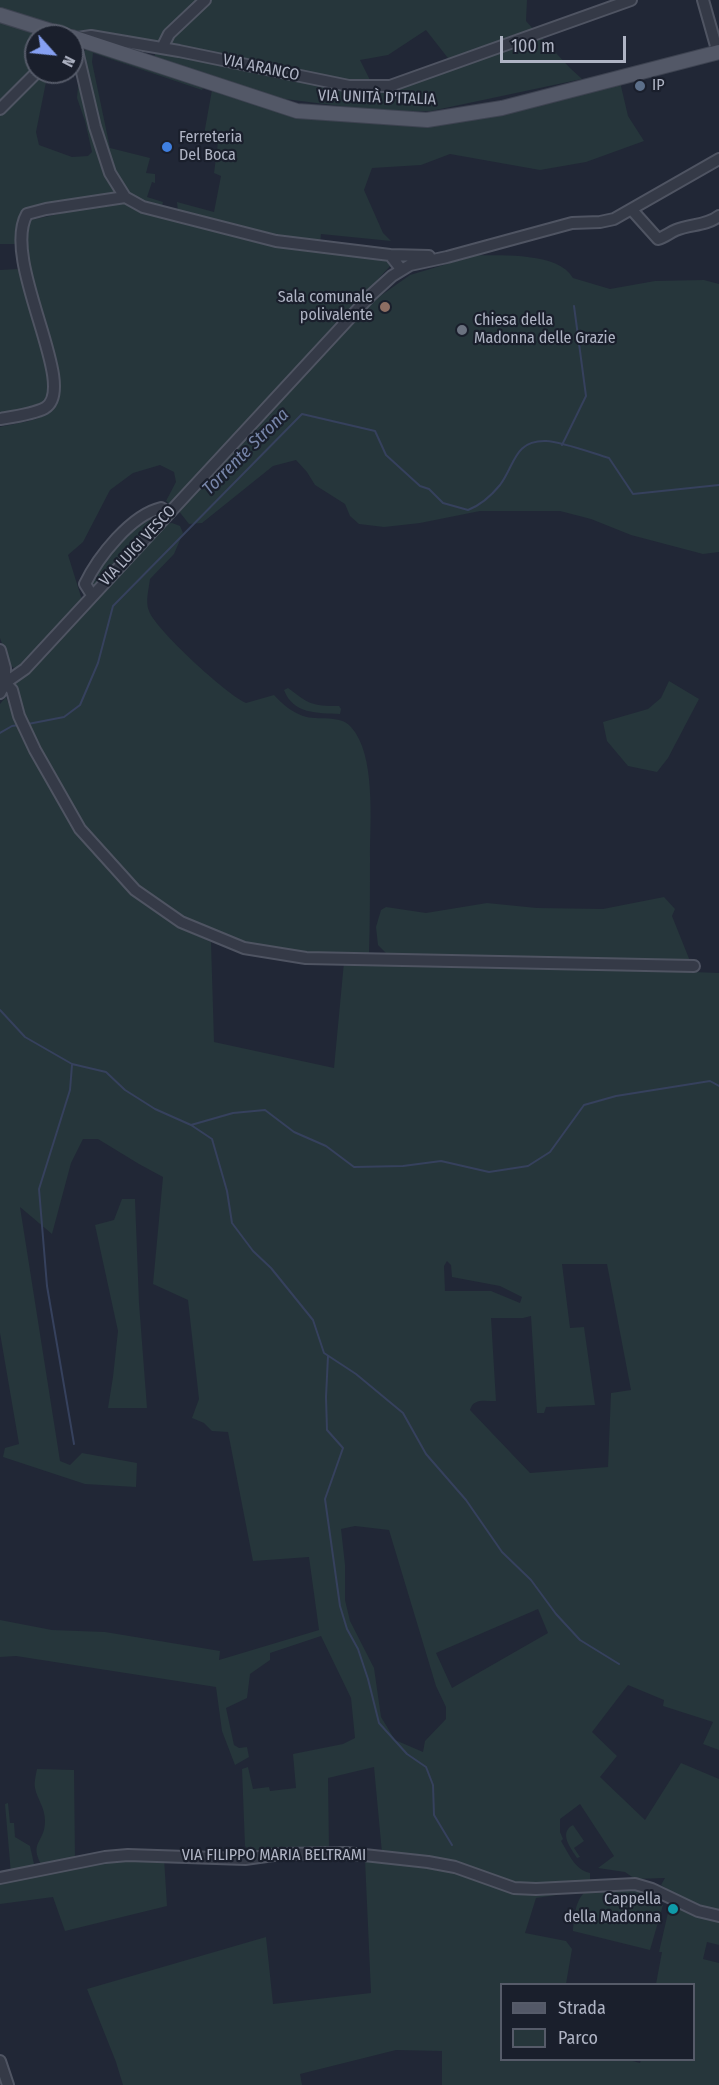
<!DOCTYPE html>
<html>
<head>
<meta charset="utf-8">
<style>
  body { margin:0 }
  #map { position:relative; width:719px; height:2085px; overflow:hidden; background:#212736; font-family:"Fira Sans Condensed",sans-serif }
  canvas { display:block }
  .legend { position:absolute; left:500px; top:1983px; width:195px; height:78px; box-sizing:border-box; background:#1a1f2c; border:2px solid #565b69; margin:0; padding:8px 10px; list-style:none; font-size:18px; color:#afb4c4 }
  .legend li { display:flex; align-items:center; gap:12px; height:30px }
  .legend b { width:30px; border:2px solid #565b69 }
  .north { position:absolute; left:24px; top:24px; width:60px; height:60px; box-sizing:border-box; background:#1a1f2c; border:2px solid #565b69; border-radius:50%; rotate:117deg; font-size:16px; font-weight:700; line-height:24px; text-align:center; color:#afb4c4 }
  .north::after { content:''; display:block; margin:auto; width:21px; height:27px; background:#86a0f2; clip-path:polygon(50% 0,100% 100%,50% 72%,0 100%) }
  .scale { position:absolute; left:500px; top:36px; width:126px; height:27px; box-sizing:border-box; border:3px solid #afb4c4; border-top:0; padding-left:8px; font-size:18px; line-height:21px; white-space:nowrap; color:#afb4c4; -webkit-text-stroke:4px #1a1f2c; paint-order:stroke }
</style>
</head>
<body>
<div id="map">
<canvas width="719" height="2085"></canvas>
<ul class="legend">
<li><b style="height:8px;background:#535867"></b>Strada</li>
<li><b style="height:16px;background:#26363b"></b>Parco</li>
</ul>
<div class="north">N</div>
<div class="scale">100 m</div>
</div>
<script>
const ctx = document.querySelector('canvas').getContext('2d');
ctx.lineJoin = 'round';
function fillPath(path, color) { ctx.fillStyle = color; ctx.fill(path, 'evenodd'); }
function trace(path, color, width, dash) { ctx.strokeStyle = color; ctx.lineWidth = width; ctx.lineCap = dash ? 'butt' : 'round'; ctx.setLineDash(dash || []); ctx.stroke(path); }
function write(font, color, halo, rows, align = 'center') {
  ctx.font = font + ' "Fira Sans Condensed",sans-serif'; ctx.lineWidth = 4.5; ctx.setLineDash([]); ctx.textBaseline = 'middle'; ctx.strokeStyle = halo; ctx.fillStyle = color; for (const [text, x, y, turn = 0] of rows) {
    ctx.save(); ctx.translate(x, y); ctx.rotate((+turn || 0) * Math.PI / 180); ctx.textAlign = isNaN(turn) ? turn : align; if (halo) ctx.strokeText(text, 0, 0); ctx.fillText(text, 0, 0); ctx.restore();
  }
}
const green = new Path2D(`
  M0,0H527L526,21L535,31L451,62L426,30L388,55L360,60L372,84L347,83L73,33L0,9Z
  M0,20L49,36H36V68L0,102Z
  M542,38L570,68L582,79L431,111L388,112L277,98L153,60L156,51L391,90Z
  M88,47L204,86L202,90L93,53L92,62L110,148L150,158L146,173L155,174V183L152,182L147,197L163,202L162,206L143,201L129,192L114,175L82,54Z
  M43,72H48L36,132L39,145L72,157L88,156L92,152L85,121L77,98L79,75L119,196L22,215L16,244H0V115Z
  M620,82L628,116L644,141L586,162L540,170L450,154L421,165L372,168L364,190L383,233L391,241L321,234L320,243L275,236L178,211L177,202L214,212L221,176L214,173L218,142L203,140L212,90L297,114L425,122Z
  M127,203L316,251L390,261L391,265L172,506L166,501L176,482L174,472L160,465L133,473L110,490L83,542L68,555L82,600L20,667L14,668L9,664L0,638V427C16,423 41,421 53,410C75,387 33,296 28,267C26,253 26,238 26,225L31,220L77,210Z
  M477,255C503,256 558,252 573,278L610,289L655,281L704,280L719,284V552L703,554L631,535L591,519L560,511H480L420,523L384,527L359,524L350,516L345,504L315,485L307,472L296,460L273,466L202,523L189,524L178,510L369,304L410,275Z
  M19,269L51,385L49,398L42,403L0,415V270Z
  M156,517L159,520L94,590L91,580C110,555 125,528 156,517Z
  M172,523L180,526L183,533L174,554L150,579C149,588 145,602 149,611C155,629 227,695 246,703L274,695C282,704 292,712 303,716C318,721 340,714 351,727C376,754 370,822 370,857C370,889 370,922 369,954L352,956L323,955L243,945L186,921L137,888L82,825L29,732L14,685L162,524Z
  M669,681L699,699L668,758L657,772L628,766L607,741L603,722L648,709L661,698Z
  M288,688C309,704 311,706 339,706L341,709L340,714C317,713 293,714 284,690Z
  M6,697L20,734L73,829L115,878L139,901L178,927L211,942L214,1042L334,1068L344,962L439,966L557,967L719,973V1750L703,1744L713,1722L663,1706L664,1700L628,1685L592,1732L617,1756L600,1777L645,1820L681,1763L719,1779V1912C697,1908 679,1897 661,1885L665,1878L635,1879L625,1872L598,1868L614,1856L580,1804L560,1819V1832L563,1839L561,1841C569,1854 575,1870 590,1873V1881L545,1885H515L382,1853L374,1767L328,1778L329,1849L252,1853L245,1846L242,1769L248,1767L253,1789L269,1787L270,1791L296,1788L293,1754L343,1744L355,1738L351,1698L321,1636L270,1653V1660L250,1674L247,1698L226,1708L234,1745L239,1748L247,1747L249,1757L235,1765L222,1731L216,1687L16,1656L0,1657V1620L52,1630L105,1632L220,1651L219,1660L319,1630L309,1557L253,1561L228,1432L212,1431L204,1423L192,1418L199,1399L188,1300L153,1284L163,1177L139,1164L98,1139H83L71,1163L52,1234L20,1207L60,1461L70,1465L82,1453L137,1463L136,1487L85,1484L3,1457L5,1448L19,1444L0,1333V704ZM447,1261L451,1265L452,1277L500,1286L522,1297L520,1303L491,1291H445L444,1266ZM562,1264H607L631,1390L611,1393L608,1467L530,1473L470,1410C473,1398 485,1401 496,1401L491,1318H523L531,1316L537,1413H544L546,1407L595,1405L584,1327L570,1328ZM355,1526L389,1530L436,1686L446,1707V1719L425,1741L423,1752L395,1740L381,1717L374,1668L350,1621L345,1600V1565L341,1529ZM538,1609L548,1633L452,1688L436,1653Z
  M664,897L675,909L672,916L690,961L446,957L387,954L378,945L376,927L381,910L386,907L426,913L487,903L537,908L603,909Z
  M122,1199H135L139,1303L147,1408H108L113,1377L118,1331L95,1225L114,1220Z
  M37,1769L74,1770L75,1859L42,1866C28,1842 45,1843 45,1821C45,1807 37,1799 35,1788C34,1782 36,1774 37,1769Z
  M8,1803L10,1823H14L15,1837L30,1846L34,1864L32,1871L11,1874L5,1804Z
  M573,1825L584,1841L574,1848L580,1857L577,1858C571,1848 558,1833 573,1825Z
  M164,1858L167,1906L65,1931L53,1897L0,1904V1880L104,1860Z
  M365,1859L436,1867L458,1872L483,1882L571,1891L570,1893L536,1898L525,1933L566,1941L572,1949L566,1984H502V2060H629L640,2063L641,2060H694V1984H656L662,1952H659L670,1904L719,1919V1945L707,1942L703,1959L719,1963V2085H442V2051L396,2050L300,2074L302,2085H123L116,2062L87,1989L266,1937L273,2004L371,1993Z
  M636,1887L659,1897L657,1903L663,1905L650,1950L573,1931C574,1917 575,1900 586,1891Z`);
const stream = new Path2D(`
  M562,445L586,396L574,306
  M28,724L64,717L80,705L98,663L113,606L302,414L375,431L386,455L420,486L429,489L443,503L468,510C481,505 491,496 500,485C515,465 514,440 546,441C563,442 592,453 609,458L633,494L719,485
  M0,733L12,726L19,725
  M0,1010L25,1037L72,1064L106,1072L125,1090L155,1109L191,1125L233,1113L265,1110L294,1132L326,1146L354,1167L403,1166L441,1161L489,1172L528,1166L550,1152L584,1105L616,1096L710,1081L719,1086
  M72,1065L70,1090L39,1189L47,1286L74,1444
  M191,1125L212,1139L227,1191L232,1223L253,1251L271,1268L313,1320L324,1353L356,1374L403,1413L426,1454L466,1500L502,1552L531,1580L556,1614L580,1640L619,1664
  M328,1356L326,1397L327,1430L343,1448L325,1499L340,1606L347,1629L358,1649L368,1679L379,1723L407,1754L426,1767L433,1785L434,1815L452,1845`);
const minor = new Path2D(`
  M703,0L718,53
  M74,38L95,127L110,173L125,197L143,207L276,241L390,255L401,269
  M78,38L91,36L179,51L349,86H390L631,0
  M162,48L169,34L205,0
  M0,109L37,72
  M632,210L658,239C665,237 669,233 676,230C690,224 706,226 719,216
  M390,255L429,256
  M0,419C12,417 34,414 45,408C80,387 0,261 27,214L46,209L125,197
  M92,595L85,584C98,557 131,515 161,508L169,513
  M0,650L5,668V683L12,690L19,716L35,750L80,829L135,890L181,922L244,948L306,958L694,966
  M0,693L5,683L25,669L371,295L392,276L410,265L447,257L572,223L600,222L614,219L719,159
  M0,1878L105,1857L128,1855L245,1859L281,1854L346,1853L428,1862L455,1867L514,1888L536,1889L635,1884L652,1889L698,1911L719,1916
  M0,2061L8,2085`);
const major = new Path2D(`
  M0,15L67,36
  M72,37L297,111L427,120L502,108L719,52`);
const markers = [
  [640,86,6,"#5c6f8a"],
  [167,147,6,"#3f7fe0"],
  [385,307,6,"#8d6e63"],
  [462,330,6,"#6b7280"],
  [673,1909,6,"#0f9aa8"]
];
const streetNames = [
  ["VIA ARANCO",261,68,12],
  ["VIA UNITÀ D'ITALIA",377,98,2],
  ["VIA LUIGI VESCO",138,546,-47],
  ["VIA FILIPPO MARIA BELTRAMI",274,1856]
];
const poiNames = [
  ["IP",652,86],
  ["Ferreteria",179,138],
  ["Del Boca",179,156],
  ["Sala comunale",373,298,"right"],
  ["polivalente",373,316,"right"],
  ["Chiesa della",474,321],
  ["Madonna delle Grazie",474,339],
  ["Cappella",661,1900,"right"],
  ["della Madonna",661,1918,"right"]
];
const waterNames = [
  ["Torrente Strona",246,452,-45]
];
fillPath(green, '#26363b');
trace(stream, '#36415d', 2);
trace(minor, '#4f5462', 14);
trace(major, '#3e4351', 16);
trace(minor, '#353a47', 10);
trace(major, '#535867', 14);
for (const [x, y, r, color] of markers) { const dot = new Path2D(); dot.arc(x, y, r, 0, 2 * Math.PI); ctx.fillStyle = color; ctx.fill(dot); trace(dot, '#1a1f2c', 2); }
write('16px', '#afb4c4', '#1a1f2c', streetNames);
write('16px', '#afb4c4', '#1a1f2c', poiNames, 'left');
write('italic 18px', '#7886aa', '#1a1f2c', waterNames);
</script>
</body>
</html>
